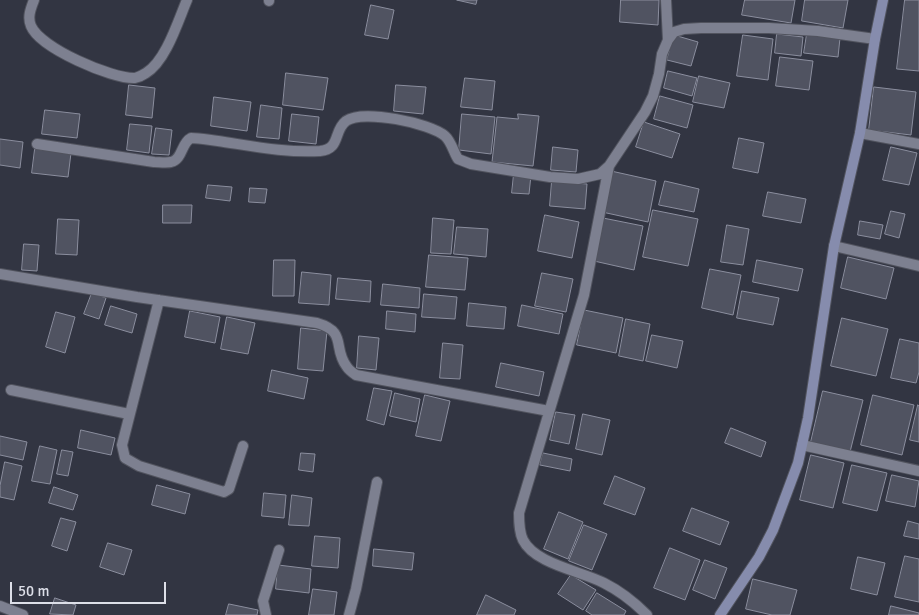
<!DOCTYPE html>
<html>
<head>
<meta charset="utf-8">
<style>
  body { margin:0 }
  #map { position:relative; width:919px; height:615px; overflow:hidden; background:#323542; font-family:Signika,sans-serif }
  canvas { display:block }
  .scale { position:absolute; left:10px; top:582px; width:156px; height:22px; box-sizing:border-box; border:2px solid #dddfe8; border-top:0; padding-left:6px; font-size:15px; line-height:18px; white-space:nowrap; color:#dddfe8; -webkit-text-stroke:4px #323542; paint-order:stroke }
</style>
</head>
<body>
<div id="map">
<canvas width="919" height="615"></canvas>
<div class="scale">50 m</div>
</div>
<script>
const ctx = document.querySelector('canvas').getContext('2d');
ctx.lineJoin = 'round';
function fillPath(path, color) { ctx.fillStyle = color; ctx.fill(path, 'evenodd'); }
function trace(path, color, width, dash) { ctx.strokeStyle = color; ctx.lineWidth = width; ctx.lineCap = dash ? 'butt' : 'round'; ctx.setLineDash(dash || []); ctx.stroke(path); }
const building = new Path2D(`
  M457,0H477L476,4Z
  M621,0H659L658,25L620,22Z
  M745,0H795L791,23L742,15Z
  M805,0H848L843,28L802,21Z
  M905,0H919V71L897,69Z
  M371,5L394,10L388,39L365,35Z
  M777,34L803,37L801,56L775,53Z
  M807,34L840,38L838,57L804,53Z
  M674,35L698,42L691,66L667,60Z
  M743,35L773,39L768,80L737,76Z
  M780,57L813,61L809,90L776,86Z
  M668,71L697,78L692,96L664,88Z
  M286,73L328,78L323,110L283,105Z
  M699,76L730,83L724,108L693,102Z
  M465,78L495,81L492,110L461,107Z
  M129,85L155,88L152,118L126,115Z
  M396,85L426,87L423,114L394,111Z
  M874,87L916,92L911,135L869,130Z
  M660,96L693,105L687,128L654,119Z
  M214,97L251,102L247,131L211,126Z
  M261,105L282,108L279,139L257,137Z
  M45,110L80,114L77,138L42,134Z
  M292,114L319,117L316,144L289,141Z
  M462,114L495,117L491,154L459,150Z
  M518,114L539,116L533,166L492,162L497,117L518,119Z
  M644,122L680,134L672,158L636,147Z
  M130,124L152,126L149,153L127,150Z
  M156,128L172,130L169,155L152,154Z
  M739,138L764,143L758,173L733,168Z
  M0,139L23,142L20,168L0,165Z
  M553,147L578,150L576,172L551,170Z
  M891,147L917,153L909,185L883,180Z
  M35,149L71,153L68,177L32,173Z
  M611,171L656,181L648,222L602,212Z
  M514,174L531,175L529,194L512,193Z
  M552,181L587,184L585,209L550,206Z
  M665,181L699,189L694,212L659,205Z
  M208,185L232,187L230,201L206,198Z
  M250,188L267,189L265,203L249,202Z
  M768,192L806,199L801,223L763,216Z
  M163,205H192L191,223H163Z
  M653,210L698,219L688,266L643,257Z
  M891,211L905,214L899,238L885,234Z
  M545,215L579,222L572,258L538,251Z
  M433,218L454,220L451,254L431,253Z
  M603,218L643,226L634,270L594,261Z
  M58,219L79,220L77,255L56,254Z
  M860,221L883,225L880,239L858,235Z
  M727,225L749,229L743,265L721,262Z
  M457,227L488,229L486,257L454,254Z
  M24,244L39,245L37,271L22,270Z
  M429,255L468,258L465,290L426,287Z
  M848,257L894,268L886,299L841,288Z
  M274,260H295L294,296H273Z
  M757,260L803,269L798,291L753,282Z
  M710,269L741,275L733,315L702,308Z
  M302,272L331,275L329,305L299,303Z
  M542,273L573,279L566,312L535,306Z
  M338,278L371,281L370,302L336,299Z
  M383,284L420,288L419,308L381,305Z
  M742,291L779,298L773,325L737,318Z
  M92,293L106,298L99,319L84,314Z
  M424,294L457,297L455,319L422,317Z
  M469,303L506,307L504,329L467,326Z
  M522,305L563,314L559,334L518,326Z
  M111,306L137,314L132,333L105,325Z
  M584,310L623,318L616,353L577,345Z
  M190,311L220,317L215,343L185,337Z
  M387,311L416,314L415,332L386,329Z
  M56,312L75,317L65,353L46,347Z
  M227,317L255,323L248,354L221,349Z
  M842,318L888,329L876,376L831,366Z
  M626,319L650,324L643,361L619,356Z
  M301,328L327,331L323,371L298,369Z
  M652,335L683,341L677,368L646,361Z
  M359,336L379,338L376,370L357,368Z
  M900,339L919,343V372L916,383L891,378Z
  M443,343L463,345L460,379L440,378Z
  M501,363L544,372L539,396L496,387Z
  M272,370L308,378L304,399L268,391Z
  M374,388L392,391L384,425L367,420Z
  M823,391L863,400L850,452L811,442Z
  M395,393L420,399L416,422L390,416Z
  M425,395L450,401L441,441L416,436Z
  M873,395L914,405L902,455L861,445Z
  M918,405L919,406V442L910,440Z
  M556,412L575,415L569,444L550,440Z
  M583,414L610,420L602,455L576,449Z
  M731,428L766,442L761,457L725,443Z
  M81,430L115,438L111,455L78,448Z
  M0,436L27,442L23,460L0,455Z
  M40,446L57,450L50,484L32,481Z
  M62,450L73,452L68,476L57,474Z
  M301,453L315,454L313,472L299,470Z
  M543,453L572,459L570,471L540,465Z
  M811,455L844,463L833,508L800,500Z
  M5,462L22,466L14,500L0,497V486Z
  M852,465L887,473L877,511L843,503Z
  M892,475L919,481L915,507L886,501Z
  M615,476L645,488L635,515L604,504Z
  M157,485L190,494L185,514L152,505Z
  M54,487L78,495L73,510L49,503Z
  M264,493L286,495L284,518L262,516Z
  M292,495L312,498L309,526L289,525Z
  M692,508L729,522L720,545L683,531Z
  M559,512L583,522L568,559L544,549Z
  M61,518L76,522L67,551L52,546Z
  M908,521L919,524V539L904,536Z
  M584,525L607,534L592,570L569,561Z
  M315,536L340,538L338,568L312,566Z
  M108,543L132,550L124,575L100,567Z
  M670,548L700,560L685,600L654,588Z
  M374,549L414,553L412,570L373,566Z
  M905,556L919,559V602L895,597Z
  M858,557L885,563L877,595L851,589Z
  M705,560L727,568L715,599L693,590Z
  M278,565L311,569L309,593L276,589Z
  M571,575L596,590L583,610L558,594Z
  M753,579L797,590L790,615H772L746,609Z
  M313,589L337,592L334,615H309Z
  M597,593L626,611L624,615H592L586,611Z
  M486,595L516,610L514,615H477Z
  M55,598L76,605L73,615L50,614Z
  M229,604L258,610L257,615H226Z
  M891,606L919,613V615H889Z`);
const street = new Path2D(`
  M34,0C31,8 27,17 31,26C40,48 112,79 135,78C139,77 143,75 146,73C166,61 178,21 187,0
  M269,0V1
  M666,0L668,40
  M860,133L919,144
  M37,144L154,162C159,162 166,163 171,162C183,159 181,143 191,138C200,138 209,140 218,141C252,146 286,153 320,151C341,149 333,131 346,121C363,109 430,123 445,136C451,141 454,153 458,159L471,164L550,177L578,179L600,174L609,166L645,112L653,96L659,74L662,54L668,40L674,32L684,29L701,28H769L818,31L875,39
  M609,166L584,295L519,513C519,522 519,532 523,540C535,564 581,571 604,583C620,591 635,603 647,615
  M834,246L919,266
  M0,274L137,297L317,323C348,332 332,348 347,367C349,370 353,373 356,375L549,411
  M159,300L122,445L125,458L139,466L224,492L229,489L243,446
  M11,390L129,414
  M802,445L919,471
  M0,606L23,615
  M266,615L263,601L279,550
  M349,615L356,589L377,482`);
const secondary = new Path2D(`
  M720,615L759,557L773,530L798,463L808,418L834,246L860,133L875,39L883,0`);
fillPath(building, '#505361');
trace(building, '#8b8e9e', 1);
trace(street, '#51535e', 12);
trace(secondary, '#51535e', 12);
trace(street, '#7d8090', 10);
trace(secondary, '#868cad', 10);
</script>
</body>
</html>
